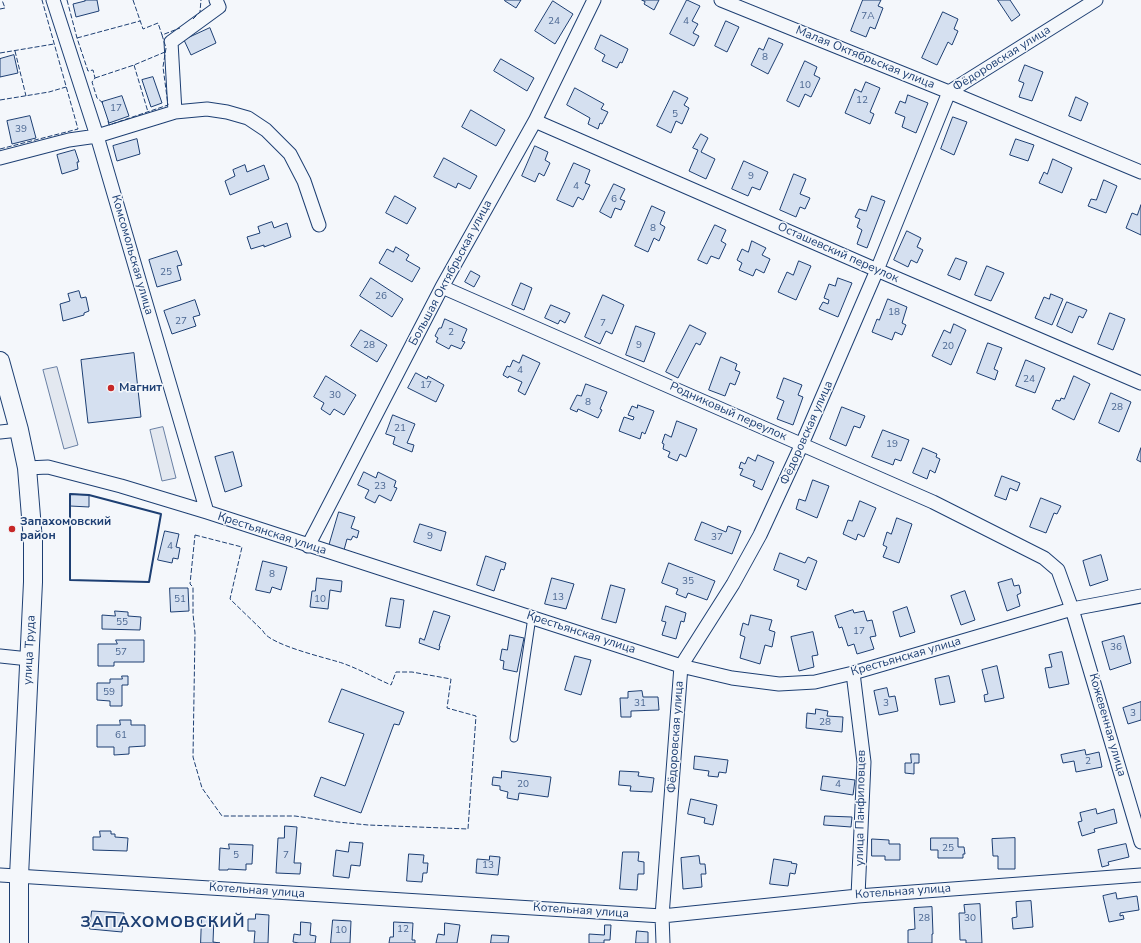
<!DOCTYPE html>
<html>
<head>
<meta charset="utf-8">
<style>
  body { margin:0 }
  canvas { display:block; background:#f4f7fb }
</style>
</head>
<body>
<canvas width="1141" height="943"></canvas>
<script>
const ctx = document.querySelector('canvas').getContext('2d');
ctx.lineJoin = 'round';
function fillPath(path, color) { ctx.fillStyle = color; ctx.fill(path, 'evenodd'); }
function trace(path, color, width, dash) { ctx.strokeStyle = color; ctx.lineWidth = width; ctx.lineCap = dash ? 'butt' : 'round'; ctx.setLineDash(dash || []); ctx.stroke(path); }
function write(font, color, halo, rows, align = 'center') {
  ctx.font = font + ' "Nunito Sans",sans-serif'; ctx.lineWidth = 3; ctx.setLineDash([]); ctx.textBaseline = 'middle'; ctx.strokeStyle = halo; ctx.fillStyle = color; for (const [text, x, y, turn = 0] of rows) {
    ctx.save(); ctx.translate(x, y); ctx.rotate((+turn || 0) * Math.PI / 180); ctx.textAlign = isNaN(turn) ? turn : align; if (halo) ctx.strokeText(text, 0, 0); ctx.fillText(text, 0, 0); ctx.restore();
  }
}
const parking = new Path2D(`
  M57,367L78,445L64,449L43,370Z
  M163,427L176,478L162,481L150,430Z`);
const building = new Path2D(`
  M85,0H97L99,11L76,17L73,4L85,1Z
  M505,0H521L516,8L505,1Z
  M642,0H659L654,10L644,4L645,2Z
  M687,0L700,6L692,21L698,24L693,33L699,36L694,46L670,34Z
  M863,0H881L878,6L883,8L875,29L870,27L866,37L851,31Z
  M998,0H1010L1020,15L1012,21Z
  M553,1L573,14L555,44L535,31Z
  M943,12L958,19L954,29L958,31L952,45L948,42L937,65L922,58Z
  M726,21L739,27L727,52L715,46Z
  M210,28L216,43L191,55L184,40Z
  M601,35L628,49L622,63L620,62L617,68L602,61L605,55L595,49Z
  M769,38L783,44L768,74L751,65L759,48L763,50Z
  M14,55L18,73L0,77V59Z
  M501,59L534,78L527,91L494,71Z
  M805,61L817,67L814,75L820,78L811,97L805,94L799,107L787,101Z
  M1025,65L1043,72L1032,101L1019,97L1024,83L1019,81Z
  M153,77L162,103L151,107L142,80Z
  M866,82L880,88L870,112L874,114L870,124L845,113L855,89L861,92Z
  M575,88L604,104L601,109L608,112L602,124L600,123L598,129L588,124L590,118L567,105Z
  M674,91L688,98L684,105L689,108L682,124L676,121L671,133L657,126Z
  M908,95L928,103L916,133L902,127L905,117L895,113L900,101L905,103Z
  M122,96L129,116L109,123L102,102Z
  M1076,97L1088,103L1081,121L1069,116Z
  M471,110L505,130L496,146L462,127Z
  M30,116L36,138L12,144L7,121Z
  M953,117L967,122L954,155L941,149Z
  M701,134L708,138L701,152L715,159L706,179L689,171L698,150L693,148Z
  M137,139L140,154L117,161L113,146Z
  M1016,139L1034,145L1028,161L1010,155Z
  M535,146L548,152L545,160L550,163L544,176L539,173L535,182L522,176Z
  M75,150L79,162H77L78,169L62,174L57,155Z
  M444,158L477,176L470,189L458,183L456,188L434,177Z
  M1053,159L1072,168L1062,193L1039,183L1044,172L1047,174Z
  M744,161L768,172L760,190L752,187L748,196L732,189Z
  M574,163L590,170L585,183L590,185L583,200L578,197L573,207L557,200Z
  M245,165L247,172L264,165L269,179L230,195L225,181L235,176L233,170Z
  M794,174L806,179L800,194L810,198L805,209L800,207L796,217L780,210Z
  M1104,180L1117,186L1106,213L1088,206L1091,199L1096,200Z
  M614,184L625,189L620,199L625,201L621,210L615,208L611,218L600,212Z
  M395,196L416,208L407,224L386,213Z
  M872,196L885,201L867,248L857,244L862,230L857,227L860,219L855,217L859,209L866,211Z
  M1141,205V235L1126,228L1132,213L1137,215Z
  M652,206L665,212L660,224L665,227L659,241L654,238L648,252L635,246Z
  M272,222L274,228L287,223L291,237L264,247V245L251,249L247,237L260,233L258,227Z
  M715,225L726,230L721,241L726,244L719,259L711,256L707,264L698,260Z
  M907,231L921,238L917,247L923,250L917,263L911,260L908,267L894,260Z
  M752,241L766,248L762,255L770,259L764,273L756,269L753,276L739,270L742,263L737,260L742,249L748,252Z
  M396,247L409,255L406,260L420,268L412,282L379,263L387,249L393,252Z
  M177,251L182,265L177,266L181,280L157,287L149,260Z
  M956,258L967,262L960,280L948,275Z
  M799,261L811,266L796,300L778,292L787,272L793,275Z
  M987,266L1004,273L991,301L975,295Z
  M471,271L480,276L474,287L465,282Z
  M371,278L403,299L392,317L360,296Z
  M838,278L852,283L838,317L819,309L823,302L828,304L829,300L824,298L829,284L835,286Z
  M521,283L532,288L524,310L512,305Z
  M79,291L81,298L86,297L89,311L84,313V315L63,321L60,304L70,301L68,294Z
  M1051,294L1063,299L1052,325L1035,318L1044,297L1049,299Z
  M603,295L624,305L612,334L606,331L600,344L585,337Z
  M888,299L907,307L902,323L906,325L902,335L895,332L892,340L872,332L877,319L879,320Z
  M195,300L200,315L193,317L196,326L172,334L164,311Z
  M1067,302L1087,310L1083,318L1079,316L1072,333L1057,326Z
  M551,305L570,313L565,323L560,320L558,324L545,318Z
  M1110,313L1125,319L1113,350L1098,344Z
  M445,319L467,329L462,341L465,342L461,349L451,345L449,349L436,342L438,338L435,336L439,328H441Z
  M954,324L966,330L951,365L932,356L944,330L950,333Z
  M690,325L706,333L700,345L696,343L678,378L666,372Z
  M636,326L655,333L644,362L626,355Z
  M361,330L387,345L377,362L351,346Z
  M988,343L1002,348L994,369L998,371L995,380L977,373Z
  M134,353L141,417L88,423L81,360Z
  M523,355L540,363L525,395L518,391L522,382L509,376L508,378L503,375L507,366L510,367L513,360L519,363Z
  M721,357L737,364L735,370L740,372L735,385L730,383L725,396L709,390Z
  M1026,360L1045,368L1035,393L1016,386Z
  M416,373L427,379L428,376L444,385L436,402L408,388Z
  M326,376L356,395L344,415L334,409L330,415L321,409L324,403L314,397Z
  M1074,376L1090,384L1074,420L1052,409L1056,400L1060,401L1061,398L1064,399Z
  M784,378L802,385L798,395L803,397L793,425L777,419L784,401L777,398Z
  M586,384L607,392L600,409L602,410L598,418L578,409L577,412L570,409L577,395L581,396Z
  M1111,393L1131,402L1119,432L1099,423Z
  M638,405L654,411L645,434L642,432L640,439L619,431L624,417L633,420L634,417L628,415L632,406L637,408Z
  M842,407L865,416L860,428L854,426L846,446L830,439Z
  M393,415L415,424L407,443L414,445L412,452L393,444L395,437L386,434Z
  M677,421L697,429L686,457L680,454L677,461L668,457L670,452L663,449L664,444L662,443L665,434L671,437Z
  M883,430L909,440L901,461L895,459L893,465L872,457Z
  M923,448L937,454L936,457L940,459L935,473L930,470L927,479L913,473Z
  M1141,448V462L1137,460Z
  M233,452L242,486L225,492L215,457Z
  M758,455L774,462L762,490L753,486L755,481L740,475L743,469L739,468L741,462L745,464L748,457L755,461Z
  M364,472L376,478L378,472L396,481L394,487L397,488L391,501L379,495L375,503L365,498L369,490L358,485Z
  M1002,476L1020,483L1017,491L1010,488L1006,500L995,496Z
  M813,480L829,486L817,518L796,509L799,499L805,501Z
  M70,494L89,495V507L70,506Z
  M1041,498L1061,506L1057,514L1054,513L1046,533L1030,527Z
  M860,501L876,508L864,537L858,534L856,540L843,534L848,520L852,521Z
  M339,512L355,517L351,528L359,531L357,538L353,536L351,540L347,539L344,550L329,546Z
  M897,518L912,524L899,563L883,557L887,547L883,545L887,532L891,534Z
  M702,522L726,532L728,526L741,531L732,554L695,540Z
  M420,524L446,532L441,551L414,542Z
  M165,531L179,534L176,547L180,548L178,559L173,558L172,563L158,560Z
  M780,553L805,563L808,557L817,561L806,590L797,586L799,580L774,570Z
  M1101,555L1108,580L1090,586L1083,561Z
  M486,556L506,563L504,570L501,569L494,591L477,585Z
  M263,561L287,567L281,590L272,587L270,593L256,590Z
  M669,563L715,581L707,600L688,593L686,598L676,594L678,589L662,583Z
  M317,578L342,581L341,592L330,590L328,609L310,607L312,591H315Z
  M552,578L574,584L566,609L545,604Z
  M1012,579L1014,586L1019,585L1021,593L1017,595L1020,606L1007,611L998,583Z
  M611,585L625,589L616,623L602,619Z
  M170,588H188L189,611L171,612Z
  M965,591L975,620L961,625L951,596Z
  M391,598L404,600L400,628L386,626Z
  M666,606L686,613L684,622L681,621L676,639L662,635L666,622L662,621Z
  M907,607L915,632L900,637L893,612Z
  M853,610L854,613L864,611L867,621L872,620L876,636L870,637L874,649L857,654L854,644L848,646L842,627L839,628L835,616Z
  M115,611L128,612V616L141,617L140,630L102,629V615L115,616Z
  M434,611L450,616L439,646H440L439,650L419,643L420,638L424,640Z
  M751,615L772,620L769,630L775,632L772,647L765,645L760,664L740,658L745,637L740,635L743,623L748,625Z
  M813,632L818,655L812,656L814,667L799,671L791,637Z
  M510,635L524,638L517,672L503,669L504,661L500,660L502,649L507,650Z
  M1124,636L1131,663L1110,670L1102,642Z
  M116,640H144V662H114V666H98V644H117Z
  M1062,652L1069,684L1049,688L1045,668L1052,667L1049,655Z
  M575,656L591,660L581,695L565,690Z
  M997,666L1004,698L985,702L984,695L988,694L982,670Z
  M122,676H128V685H122V706H110V701L97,700V683H110V679H122Z
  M949,676L955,702L940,705L935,679Z
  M887,688L889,697L895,696L898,711L879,715L874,691Z
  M342,689L404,712L399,725L394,724L361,813L314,796L321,777L345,786L364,734L329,722Z
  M642,691L643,697H658L659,710L631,711V717H621L620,698H628V692Z
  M1141,702V720L1128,724L1123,708Z
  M816,709L828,711L827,716L843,717L842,732L806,728L807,713L815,714Z
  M120,720H131V725H145V746L129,747V754L114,755V747H97V725H120Z
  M1085,750L1086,755L1099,752L1102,767L1076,772L1074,761L1063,763L1061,755Z
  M911,754H919V763H914V774L905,773V763H911Z
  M695,756L728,760L726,773L719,772L718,777L708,776L709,771L694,769Z
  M502,771L551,777L548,797L519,793L518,800L507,798L508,792L500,790V786L492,785L493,777L501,778Z
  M620,771L639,772L638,776L654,778L652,792L630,791L631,786L619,785Z
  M823,776L855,780L853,795L821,790Z
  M691,799L717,805L713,825L704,823L705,818L688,814Z
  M1096,809L1097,814L1114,809L1117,823L1094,829L1095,832L1082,836L1078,822L1082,821L1080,813Z
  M825,816L852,817L851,827L824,825Z
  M285,826L297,827L294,863H301L300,874L276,873L278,838H284Z
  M100,831H111V834H115V837L128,838L127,851L93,850V837H100Z
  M931,838H958V847H964L965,854H963V858H938V850H931Z
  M1015,838V869H998V856H993L992,839Z
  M872,839L889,840V844H900V860H885V856H872Z
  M350,842L363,843L360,866L351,865L349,878L333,876L336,850L348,852Z
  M229,844L253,845L252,864H246V870L228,869V870H219L220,848L229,849Z
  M1126,844L1129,857L1108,862L1109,865L1102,867L1098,850Z
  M623,852H639L638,861L644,862V874H638L637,890L620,889Z
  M409,854L424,855L423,863H428L427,873H423L422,882L407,881Z
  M490,856L500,857L498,875L476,873L477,859L489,860Z
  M699,856L700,864H705L706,874H701L702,887L683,889L681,858Z
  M774,859L792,862L791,863L797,864L795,874L790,873L788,886L770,884Z
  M1116,893L1117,899L1137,896L1139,910L1120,913V916L1123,915L1124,919L1109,922L1103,896Z
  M1031,901L1033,927L1013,929L1012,918L1017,917L1016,902Z
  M980,904L982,943H966V940H960L959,913H965L964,905Z
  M932,907L933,934H932V943H908V930L915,929L914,908Z
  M92,911L124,913L122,932L90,929Z
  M256,914L269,915L268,943H254L255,931H248V919H255Z
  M202,916L214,917L213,942L220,943H201Z
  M333,920L351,921L350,943H331Z
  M301,922L311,923L310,935L316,936L315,943H299L293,942L294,934L300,935Z
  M394,922L413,923L412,940H415V943H389L390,937H393Z
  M445,923L460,925L457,943H436L438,934L444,935Z
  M605,925H611L610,940H604V943H589V934L604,935Z
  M637,931L648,932V943H636Z
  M492,935L509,936L508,943H491Z`);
const lane = new Path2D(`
  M514,738L532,617`);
const street = new Path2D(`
  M53,0L97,136L207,512
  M721,0L949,92L1141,172
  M175,112L171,42L219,7L216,0
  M535,121L877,270L1141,383
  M0,158L69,140L97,136L175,112L207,109L227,112L248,118L266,130L290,154L304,181L319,225
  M442,287L933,502L1044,558L1058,570L1072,609L1141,842
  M0,432L19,430
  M27,468L48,467L121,486L207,512L681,666L732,678L779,684L815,682L853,673L1072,609L1141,596
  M308,546L442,287L535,121L594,0
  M0,656L29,659
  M853,673L864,762L858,896
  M0,875L662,916L858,896L1141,875
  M663,943L662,916L681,666L733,584L760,535L802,444L877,270L949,92L1096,0`);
const secondary = new Path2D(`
  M0,361L19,430L27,468L33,541V582L19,876V943`);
const fence = new Path2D(`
  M67,0L77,38L88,71L93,70L95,78L92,82L97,98L103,103
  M133,0L143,29L158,23L162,35
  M0,9L5,8L2,0
  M193,19L200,12L201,0
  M77,38L140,21
  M15,51L26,96
  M0,53L54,44
  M134,65L148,112
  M95,78L134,65L165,52
  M0,100L49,92L66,87
  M108,121L109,125L168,105L163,67L166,48L162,35L180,28
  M0,149L78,129L42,0
  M195,535L242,547L230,599L263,631C269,645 327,658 342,663C359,669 375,678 391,685L396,672H412L451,679L447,708L476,716L468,829L368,825L338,822L295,816H222L202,788L193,757L195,633L193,614V587L190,584Z`);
const wall = new Path2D(`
  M70,494L89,495L161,514L149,582L70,580Z`);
const markers = [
  [111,388,4,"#c62828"],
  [12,529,4,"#c62828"]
];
const numberNames = [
  ["7А",868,17],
  ["24",554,22],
  ["4",686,22],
  ["8",765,58],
  ["10",805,86],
  ["12",862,101],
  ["17",116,109],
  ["5",675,115],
  ["39",21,130],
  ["9",751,177],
  ["4",576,187],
  ["6",614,200],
  ["8",653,229],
  ["25",166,273],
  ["26",381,297],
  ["18",894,313],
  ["27",181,322],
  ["7",603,324],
  ["2",451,333],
  ["28",369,346],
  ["9",639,346],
  ["20",948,347],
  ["4",520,371],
  ["24",1029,380],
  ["17",426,386],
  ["30",335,396],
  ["8",588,403],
  ["28",1117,408],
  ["21",400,429],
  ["19",892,445],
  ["23",380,487],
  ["9",430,537],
  ["37",717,538],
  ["4",170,547],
  ["8",272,575],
  ["35",688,582],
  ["13",558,598],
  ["51",180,600],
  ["10",320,600],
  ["55",122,623],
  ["17",859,632],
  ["36",1116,648],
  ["57",121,653],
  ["59",109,693],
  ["31",640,704],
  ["3",886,704],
  ["3",1133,714],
  ["28",825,723],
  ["61",121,736],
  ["2",1088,762],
  ["20",523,785],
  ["4",838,785],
  ["25",948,849],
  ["5",236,856],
  ["7",286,856],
  ["13",488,866],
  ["28",924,919],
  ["30",970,919],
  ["12",403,930],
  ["10",341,931]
];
const streetNames = [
  ["Малая Октябрьская улица",865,58,22],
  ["Фёдоровская улица",1002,59,-32],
  ["Осташевский переулок",838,253,24],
  ["Комсомольская улица",132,255,74],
  ["Большая Октябрьская улица",451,273,-62],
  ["Родниковый переулок",728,412,24],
  ["Фёдоровская улица",807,433,-66],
  ["Крестьянская улица",272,534,18],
  ["Крестьянская улица",581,633,18],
  ["улица Труда",30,650,-87],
  ["Крестьянская улица",906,657,-16],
  ["Кожевенная улица",1107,725,74],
  ["Фёдоровская улица",676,737,-86],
  ["улица Панфиловцев",861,808,-89],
  ["Котельная улица",257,891,4],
  ["Котельная улица",903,892,-4],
  ["Котельная улица",581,911,4]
];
const poiNames = [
  ["Магнит",119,388],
  ["Запахомовский",20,522],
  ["район",20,536]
];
const districtNames = [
  ["ЗАПАХОМОВСКИЙ",163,923]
];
fillPath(parking, '#e3e8f0');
trace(parking, '#687fa3', 1);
fillPath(building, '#d5e0f0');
trace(building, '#1d3f73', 1);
trace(lane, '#1d3f73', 9);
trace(street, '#1d3f73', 15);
trace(secondary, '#1d3f73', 20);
trace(lane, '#f4f7fb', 7);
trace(street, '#f4f7fb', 13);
trace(secondary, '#f4f7fb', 18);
trace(fence, '#1d3f73', 1, [5, 2]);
trace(wall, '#1d3f73', 2);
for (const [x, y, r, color] of markers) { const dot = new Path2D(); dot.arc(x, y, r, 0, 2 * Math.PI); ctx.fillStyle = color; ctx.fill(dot); trace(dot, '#f4f7fb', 1.5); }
write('10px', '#4b6792', null, numberNames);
write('12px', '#1d3f73', '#f4f7fb', streetNames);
write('bold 12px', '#1d3f73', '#f4f7fb', poiNames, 'left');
ctx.letterSpacing = '1px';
write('bold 16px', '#1d3f73', '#f4f7fb', districtNames);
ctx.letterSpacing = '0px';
</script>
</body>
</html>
